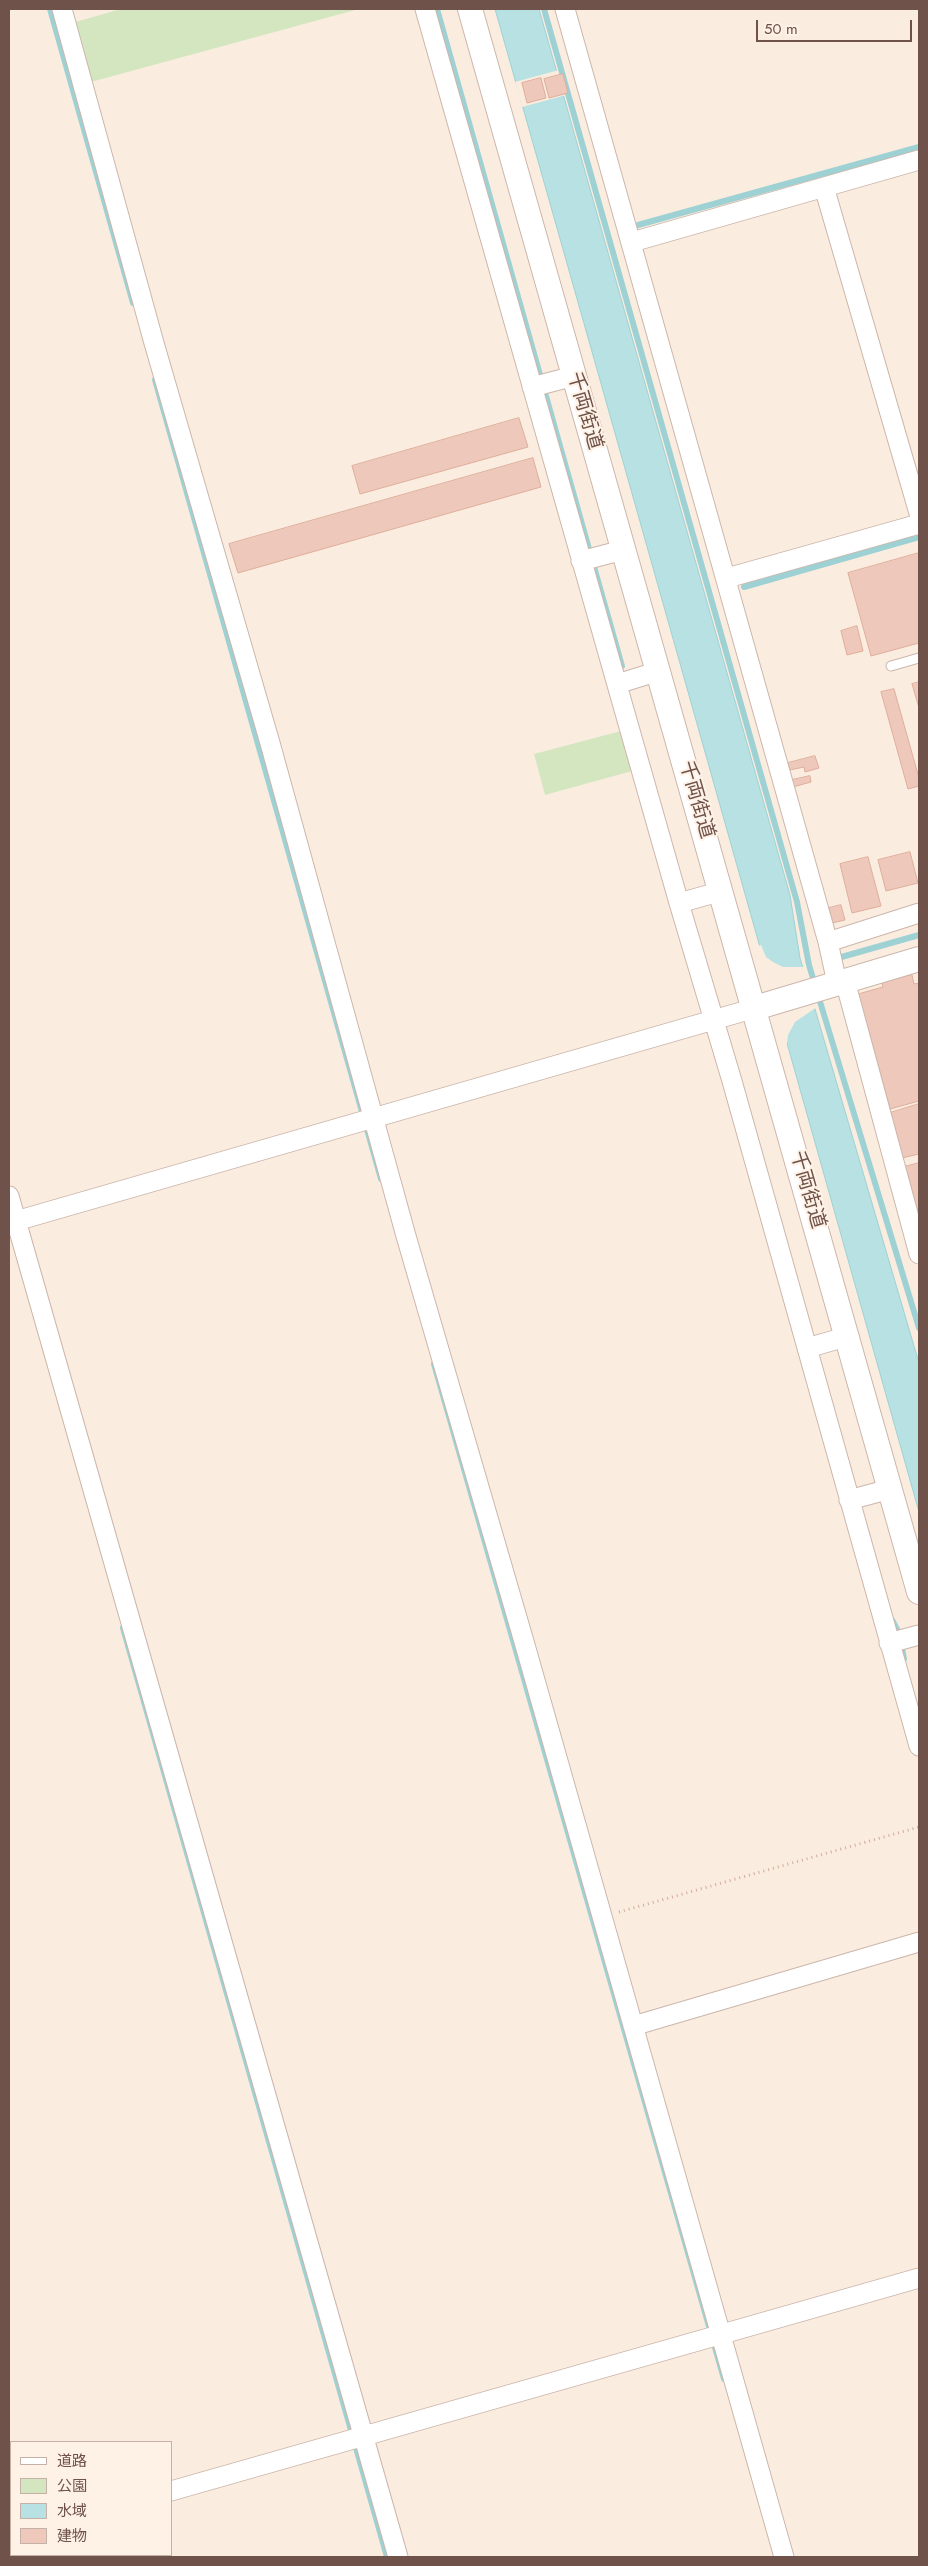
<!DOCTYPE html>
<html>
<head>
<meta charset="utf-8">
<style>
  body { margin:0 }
  #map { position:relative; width:928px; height:2566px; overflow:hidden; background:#faede0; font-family:Jost,"Noto Sans JP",sans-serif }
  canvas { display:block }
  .frame { position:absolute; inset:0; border:10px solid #6f5249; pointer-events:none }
  .legend { position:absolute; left:10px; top:2441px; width:162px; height:115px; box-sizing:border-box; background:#fef1e6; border:1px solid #c5b1a7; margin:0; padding:6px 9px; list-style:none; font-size:15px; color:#6f5249 }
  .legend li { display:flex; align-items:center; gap:10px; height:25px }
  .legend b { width:25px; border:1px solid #c5b1a7 }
  .scale { position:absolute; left:756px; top:20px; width:156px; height:22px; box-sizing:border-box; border:2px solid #6f5249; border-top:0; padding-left:6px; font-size:15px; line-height:18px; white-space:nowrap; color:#6f5249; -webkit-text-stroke:4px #fef1e6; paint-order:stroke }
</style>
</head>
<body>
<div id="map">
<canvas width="928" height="2566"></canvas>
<div class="frame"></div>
<ul class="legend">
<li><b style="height:6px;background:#fff"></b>道路</li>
<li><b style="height:14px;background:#d4e6c0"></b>公園</li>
<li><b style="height:14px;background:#b7e1e2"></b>水域</li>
<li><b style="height:14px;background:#eec8ba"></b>建物</li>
</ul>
<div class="scale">50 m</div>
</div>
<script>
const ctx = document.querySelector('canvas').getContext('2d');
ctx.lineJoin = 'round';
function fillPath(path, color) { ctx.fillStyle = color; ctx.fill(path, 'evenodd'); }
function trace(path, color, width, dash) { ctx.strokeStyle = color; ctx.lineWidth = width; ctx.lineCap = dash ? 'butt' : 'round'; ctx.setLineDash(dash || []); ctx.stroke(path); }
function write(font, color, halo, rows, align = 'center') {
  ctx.font = font + ' Jost,"Noto Sans JP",sans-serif'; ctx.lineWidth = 4; ctx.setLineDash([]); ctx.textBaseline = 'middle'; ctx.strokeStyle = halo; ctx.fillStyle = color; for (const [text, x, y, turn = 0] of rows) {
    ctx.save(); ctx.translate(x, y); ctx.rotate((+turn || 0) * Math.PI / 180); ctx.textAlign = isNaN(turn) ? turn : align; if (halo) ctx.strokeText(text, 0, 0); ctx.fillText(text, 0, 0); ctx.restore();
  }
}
const green = new Path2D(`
  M121,9H359L91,82L75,22Z
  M621,731L632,771L545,795L534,754Z`);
const water = new Path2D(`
  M495,9H539L790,895L800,958L919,1363V1512C778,1011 637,510 495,9Z`);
const pier = new Path2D(`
  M559,70L566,95L522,107L515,82Z
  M761,945L766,957L773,962L783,967H806L817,1007L795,1022L788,1035L786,1050L758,946Z`);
const stream = new Path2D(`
  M50,9L133,303
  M437,9L622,666
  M544,9L797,902L809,965L815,985
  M633,228L638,225L919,147
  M155,380L381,1179
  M744,587L919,537
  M838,958L919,935
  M818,995L919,1328
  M434,1364L724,2379
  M892,1620L899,1633L904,1659
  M123,1628L387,2557`);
const building = new Path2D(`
  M563,74L568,93L549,98L544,79Z
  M541,78L546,98L527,103L522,83Z
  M519,418L528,447L360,494L352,466Z
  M533,458L541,487L238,573L229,544Z
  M919,553V643L871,656L848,573Z
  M857,626L863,651L847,655L841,631Z
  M919,682V708L912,684Z
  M894,689L919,778V786L908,789L881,692Z
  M815,756L819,768L805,772L804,767L790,770L788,763Z
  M810,776L811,782L793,787L792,780Z
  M910,852L918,883L886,891L878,860Z
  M868,857L881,906L852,913L840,864Z
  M841,905L845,920L832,923L829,908Z
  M912,975L914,984L919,983V1101L890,1109L858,994L883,987L882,983Z
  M919,1104V1154L902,1158L890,1113Z
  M919,1163V1210L916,1211L904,1167Z`);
const path = new Path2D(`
  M619,1912L919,1827`);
const service = new Path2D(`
  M891,666L919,658`);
const minor = new Path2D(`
  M62,9L154,343L270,743L406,1236L525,1645L784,2557
  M425,9L679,903L732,1081L919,1746
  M565,9L828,942L837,983
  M824,187L919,513
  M632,242L919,160
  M532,387L574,376
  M581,561L623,550
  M727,578L919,524
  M617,684L659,671
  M679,903L722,891
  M828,942L919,913
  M845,981L919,1254
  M9,1196L398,2557
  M9,1223L755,1008
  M807,1348L849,1336
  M849,1500L890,1489
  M889,1643L919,1635
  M633,2026L919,1942
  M171,2491L919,2278
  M9,2544L11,2553`);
const tertiary = new Path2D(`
  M470,9L919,1592
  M755,1008L919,959`);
const streetNames = [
  ["千両街道",584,411,74],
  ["千両街道",696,800,74],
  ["千両街道",807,1190,74]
];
fillPath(green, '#d4e6c0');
fillPath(water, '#b7e1e2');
trace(water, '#9ed1d3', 1);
fillPath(pier, '#faede0');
trace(stream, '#9ed1d3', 6);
fillPath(building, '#eec8ba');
trace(building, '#dfad9b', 1);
trace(service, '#ccb6ab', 11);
trace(minor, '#ccb6ab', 21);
trace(tertiary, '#ccb6ab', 26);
trace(path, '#d2ab9e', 3, [1, 4]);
trace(service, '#fff', 9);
trace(minor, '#fff', 19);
trace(tertiary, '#fff', 24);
write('20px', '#6f5249', '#fef1e6', streetNames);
</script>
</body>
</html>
